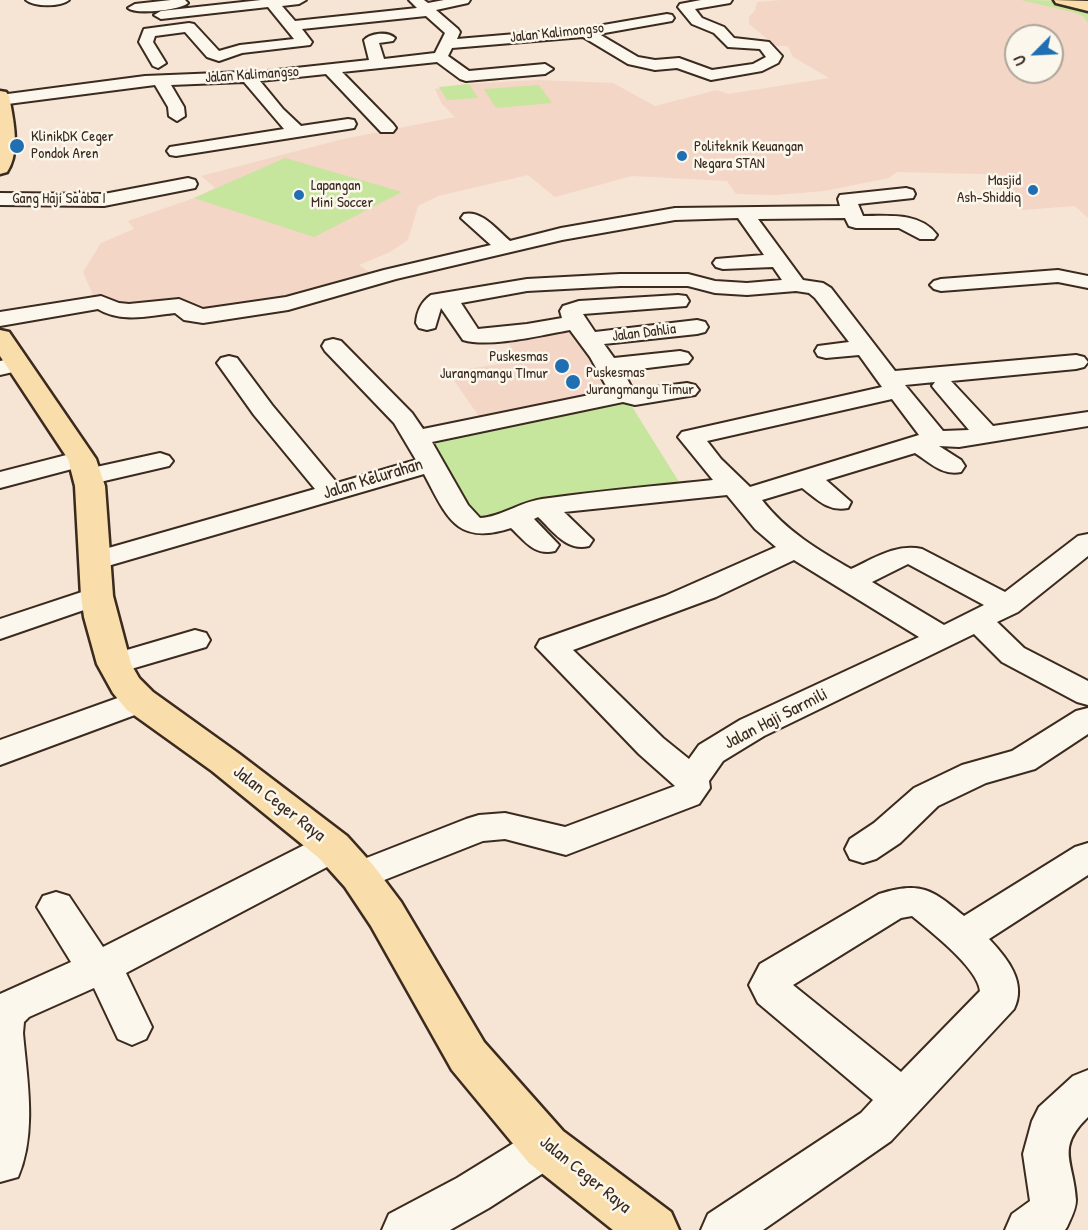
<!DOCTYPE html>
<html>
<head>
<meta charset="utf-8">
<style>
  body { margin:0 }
  #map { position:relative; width:1088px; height:1230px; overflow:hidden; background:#f6e4d5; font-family:"Patrick Hand",sans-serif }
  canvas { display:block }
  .north { position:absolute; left:1004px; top:24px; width:60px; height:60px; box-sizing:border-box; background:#fbf7ec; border:2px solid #aea59a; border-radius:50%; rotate:246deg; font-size:16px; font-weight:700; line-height:24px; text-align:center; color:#3b2a1e }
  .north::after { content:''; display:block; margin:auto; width:21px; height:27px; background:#1f6fb2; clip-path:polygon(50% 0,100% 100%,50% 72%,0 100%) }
</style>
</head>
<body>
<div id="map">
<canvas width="1088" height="1230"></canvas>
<div class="north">U</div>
</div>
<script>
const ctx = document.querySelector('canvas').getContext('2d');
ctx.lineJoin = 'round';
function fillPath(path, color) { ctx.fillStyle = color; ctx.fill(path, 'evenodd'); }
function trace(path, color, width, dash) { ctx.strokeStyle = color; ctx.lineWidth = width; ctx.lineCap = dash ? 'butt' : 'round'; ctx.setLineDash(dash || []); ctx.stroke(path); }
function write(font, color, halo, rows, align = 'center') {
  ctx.font = font + ' "Patrick Hand",sans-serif'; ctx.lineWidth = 5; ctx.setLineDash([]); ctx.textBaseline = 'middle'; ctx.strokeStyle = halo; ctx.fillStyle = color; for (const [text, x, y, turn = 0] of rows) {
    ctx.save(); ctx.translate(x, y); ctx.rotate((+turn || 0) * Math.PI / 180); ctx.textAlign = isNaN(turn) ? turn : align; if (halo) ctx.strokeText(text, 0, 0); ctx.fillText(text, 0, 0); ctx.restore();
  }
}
const built = new Path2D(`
  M782,0H1029L1088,14V218L1075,206L1021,210L985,174L897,172L889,178L824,191L776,195L736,194L727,181L632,176L555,197L528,175L438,196L418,206L408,240L390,252L359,265L376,277L329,292L187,316L181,304L108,310L95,300L83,272L101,243L134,229L128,221L197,197L215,188L201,176L339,140L455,117L442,104L435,89L465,84L538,80L613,83L655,106L717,90L728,94L829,78L793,57L788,46H776L749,24V17L755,10L757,2ZM1016,36H1052V72H1016Z
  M565,330L584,341L619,395L483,422L448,372L519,361L505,338Z`);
const green = new Path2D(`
  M1021,0L1088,1V23L1084,17L1076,13Z
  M469,84L478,98L447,100L439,87Z
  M539,85L552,103L496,108L484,89Z
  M285,158L402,192L314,237L194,198Z
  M619,395L631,405L684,490L578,500L464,518L418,436Z`);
const minor = new Path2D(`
  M26,0H69C61,7 34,7 26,0Z
  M171,0H185L188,3C181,10 135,15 128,8L135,4Z
  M261,0H306L299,4L282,6L295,21L417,8L409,0H424L428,3L444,0H470L468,3L436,10L458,29L460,32L457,39L586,28L667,14L672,15L674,18L672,21L599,34L638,57L655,60L679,58L712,70L753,64L766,57L760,49L728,47L714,33L692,24L678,7L680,4L701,0H732L730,3L695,9L702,18L724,27L734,38L769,42L782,56L778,63L762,71L711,80L677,68L655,70L628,64L583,37L452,48L448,56L469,71L545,64L553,69L545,74L466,81L460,79L437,62L342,72L393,124L396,128L393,132H381L326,74L260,81L283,109L301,126L348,119L354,120L356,124L354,128L348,129L176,156L170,155L167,151L170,147L284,129L244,82L171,85L184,107L185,116L177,121L169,116L168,107L155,85L0,105V95L145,76L268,71L369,60L364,40C370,33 388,31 395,38L393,41L379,43L384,59L435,53L445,33L426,16L302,29L312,42L310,45L242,53L219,61L207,57L185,32L155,36L153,42L166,63L158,68L153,66L139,42L144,29L189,23L194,24L219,51L240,45L294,39L268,7L161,19L154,15L161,11Z
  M188,178L195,180L197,184L195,188L104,206L0,205V193L104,194Z
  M906,188L913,190L915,194L913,198L858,204L863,216C887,216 921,212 937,235L934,239H920L899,228H856L849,226L845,218L758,219L803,280L823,283L831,288L895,371L1076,355L1084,357L1088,362L1084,367L1076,369L951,381L993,426L1088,412V426L959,447L939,446L961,460L965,466L961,472C943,476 930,463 915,453L826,480L851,502L848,508C828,512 817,499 802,488L762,500C786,531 818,550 851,569C873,559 896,543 922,549L1005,592L1078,536L1088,534V556L1018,612L997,622L1024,648L1088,681V705L1077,702L1002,662L974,634L764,736L723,761L709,781L710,788L699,804L566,855L505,839L483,841L359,890L346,886L341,876L346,866L466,819L479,815L505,813L565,827L675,786L639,754L536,647L540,640L665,596L776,547L755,529L727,495L564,512L593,540L589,546C567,552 553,531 538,517L534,519L559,545L555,551C534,556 525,541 511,528C456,546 447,517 424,474L94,570L84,567L80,561L84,555L315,489L254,415L217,363L221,358L229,356L237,358L272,405L337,483L416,460L394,423L325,351L322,346L325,341L333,339L341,341L412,413L423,429L609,391L590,357L570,330C542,335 490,348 463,340L441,308L435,328L427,330L419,328L416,323C417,311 421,302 431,295L527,279L620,274H688L715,281L747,283L782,280L773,267L723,269L716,267L713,263L716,259L764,255L738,218L675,220L562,240L396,279L288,310L203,323L184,320L175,313C149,316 121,323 98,309L0,326V312L101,296L119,303L129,304L179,299L203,309L286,297L384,270L491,245L461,218L464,214C482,210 497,230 510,241L561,228L675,208L840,206L838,199L840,195ZM620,286H688L715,293L747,295L796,291L809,293L815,298L849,342L818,346L815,351L818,356L826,358L859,355L882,387L682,432L678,437L713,480C655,486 598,491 542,499C520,502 501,517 480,518L468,505L432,442L623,402L635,405L695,395L699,390L695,385L687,383L633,390L623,371L688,363L692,358L688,353L680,351L614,358L604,344L697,334L705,332L708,327L705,322L697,320L595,332L583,314L686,306L689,301L686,296L678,295L579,301L563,306L560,311L562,318L527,324L478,329L461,303L527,291ZM935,382L932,386L936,391L969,430L943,431L905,385ZM892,399L919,435L750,487L721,459L707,441ZM794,560L919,637L740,720L699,745L689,759L663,738L573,650L716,597ZM908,564L984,605L944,625L872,582Z
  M1058,270L1088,276V288L1058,282L941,291L934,289L930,285L934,281L941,279Z
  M18,357L26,359L30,364L26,369L0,375V361Z
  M82,451L91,454L95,459L91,464L0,488V472Z
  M160,453L169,456L173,461L169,466L87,485L78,483L74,477L78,471Z
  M97,587L107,590L112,596L107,602L0,639V619Z
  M195,630L206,633L210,640L206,647L114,674L103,671L98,664L103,657Z
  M140,690L151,693L156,701L151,709L0,765V740Z
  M1088,708V734L1035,769L986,783L938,806L900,843L876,859L863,863L850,859L845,849L850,839L874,823L914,788L962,765L1012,751L1076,711Z
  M333,833L346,837L351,847L346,857L126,973L152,1027L146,1039L132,1045L118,1039L94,988L29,1017L24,1022L23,1033C27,1079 37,1133 18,1177L0,1182V994L71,962L37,907L43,896L56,892L69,896L103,947L320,837Z
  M1088,843V875L989,939C1007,958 1027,982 1014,1009L891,1141L763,1230H701L708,1214L861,1113L873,1100L758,1003L749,985L760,964L879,894C920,881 932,889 964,916L1075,847ZM912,916C930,931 978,968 980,991L901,1072L793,985L901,918Z
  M1088,1070V1117C1055,1149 1074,1161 1076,1200C1076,1209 1071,1218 1067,1227L1065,1230H1005L1012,1214L1030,1201L1023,1154L1032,1121L1039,1107L1073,1076Z
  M546,1127L562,1133L568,1147L562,1161L489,1208L450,1230H382L389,1214L457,1178L530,1133Z`);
const major = new Path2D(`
  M1054,0L1088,1V11L1056,3Z
  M0,91L6,92L9,96C13,119 21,151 7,172L0,174Z
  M0,330L9,332L96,459L105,486L113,596L131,664L139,678L153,692L238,753L347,836L373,865L401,902L484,1042L563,1131L671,1212L679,1230H613L529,1163L452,1070L371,926L345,887L319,858L212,771L127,710L113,693L97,664L84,617L81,596L75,486L68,459L0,356Z`);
const markers = [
  [17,146,8,"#1f6fb2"],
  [682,156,6,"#1f6fb2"],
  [1033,190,6,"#1f6fb2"],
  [299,195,6,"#1f6fb2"],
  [562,366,8,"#1f6fb2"],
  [573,382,8,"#1f6fb2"]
];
const farStreetnames = [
  ["Jalan Kalimongso",557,33,-6],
  ["Jalan Kalimangso",252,75,-4],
  ["Gang Haji Sa'aba I",59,199],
  ["Jalan Dahlia",644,333,-7]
];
const farPoinames = [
  ["KlinikDK Ceger",31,137],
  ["Pondok Aren",31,154],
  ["Politeknik Keuangan",694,147],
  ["Negara STAN",694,164],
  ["Masjid",1021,181,"right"],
  ["Ash-Shiddiq",1021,198,"right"],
  ["Lapangan",311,186],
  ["Mini Soccer",311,203],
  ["Puskesmas",548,357,"right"],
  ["Jurangmangu TImur",548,374,"right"],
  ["Puskesmas",586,373],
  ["Jurangmangu Timur",586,390]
];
const streetNames = [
  ["Jalan Kelurahan",373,479,-17],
  ["Jalan Haji Sarmili",776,719,-27],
  ["Jalan Ceger Raya",279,804,38],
  ["Jalan Ceger Raya",585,1175,39]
];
fillPath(built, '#f3d6c5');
fillPath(green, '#c6e59d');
trace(minor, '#3b2a1e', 4);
trace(major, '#3b2a1e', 5);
fillPath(minor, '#fbf7ec');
fillPath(major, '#f9deab');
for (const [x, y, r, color] of markers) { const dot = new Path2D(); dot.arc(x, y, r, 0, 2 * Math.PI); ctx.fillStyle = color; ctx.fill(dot); trace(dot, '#fbf7ec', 2); }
write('15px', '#3b2a1e', '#fbf7ec', farStreetnames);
write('15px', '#3b2a1e', '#fbf7ec', farPoinames, 'left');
write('18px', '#3b2a1e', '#fbf7ec', streetNames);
</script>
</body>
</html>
